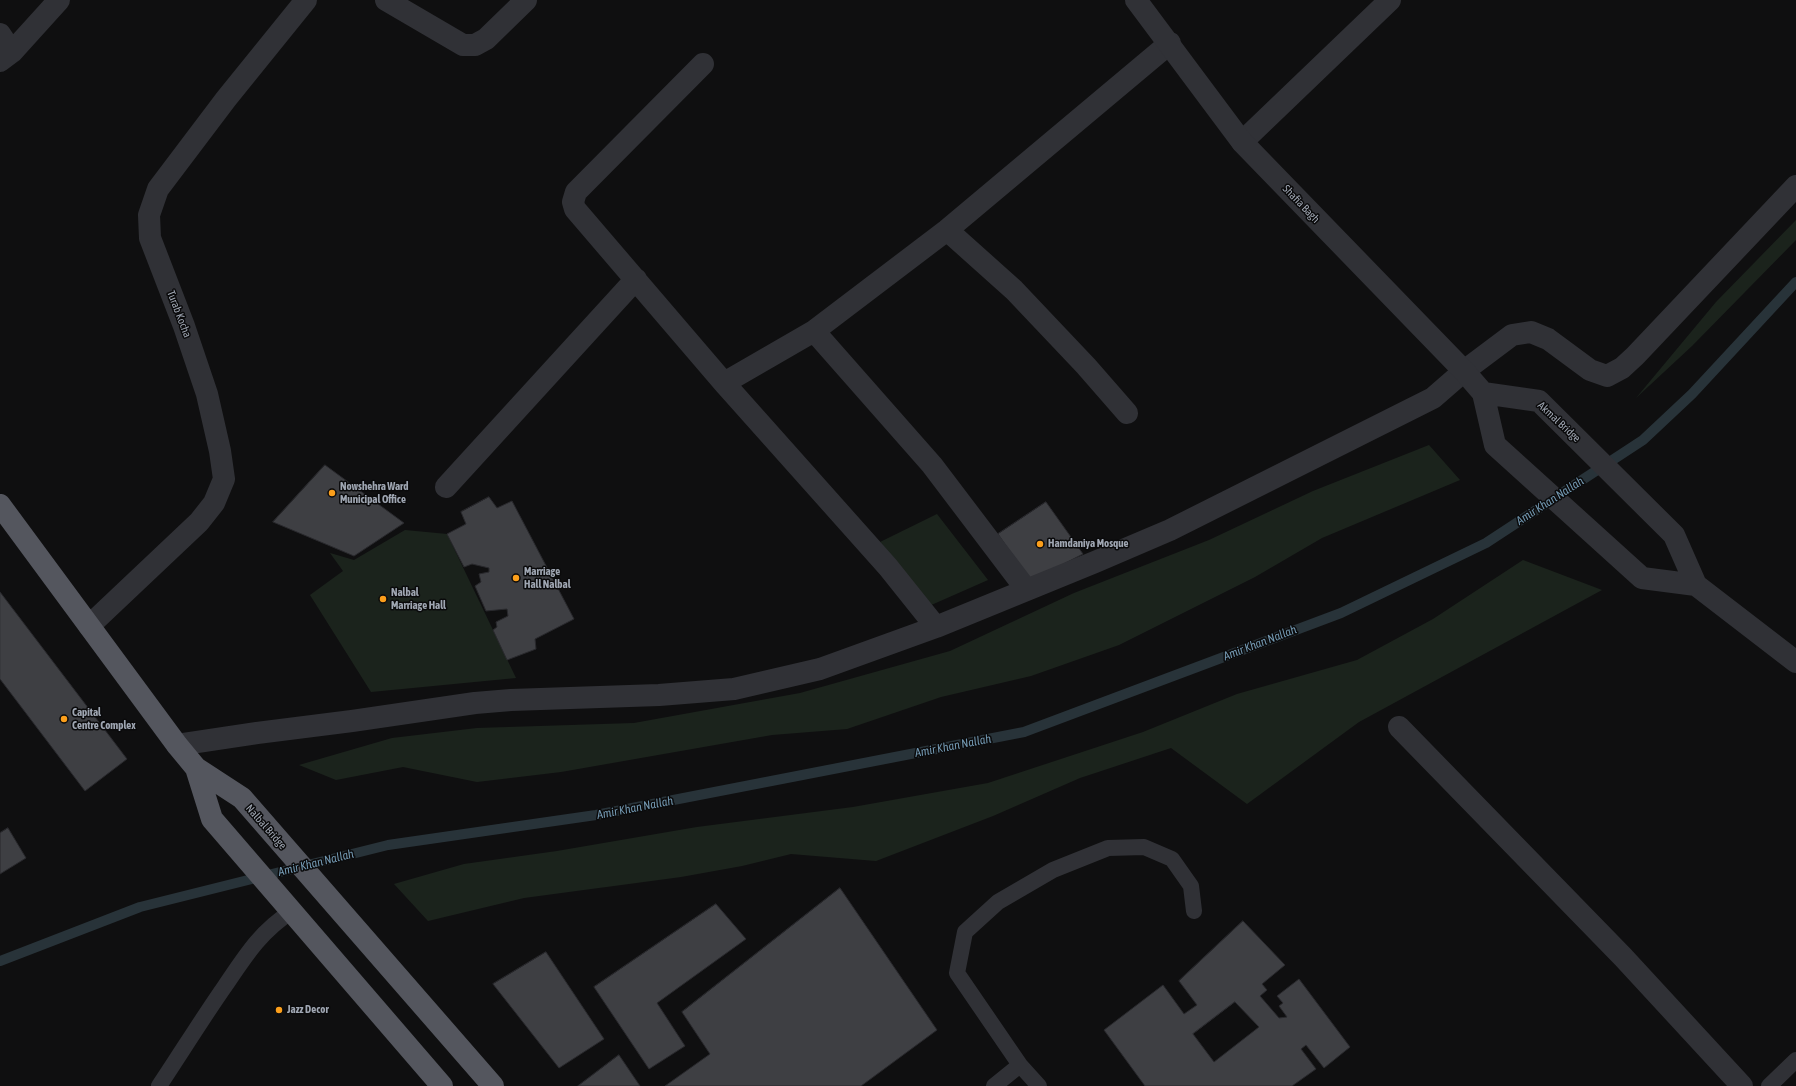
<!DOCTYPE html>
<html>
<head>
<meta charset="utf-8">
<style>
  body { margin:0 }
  canvas { display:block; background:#0f0f10 }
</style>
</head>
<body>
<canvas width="1796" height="1086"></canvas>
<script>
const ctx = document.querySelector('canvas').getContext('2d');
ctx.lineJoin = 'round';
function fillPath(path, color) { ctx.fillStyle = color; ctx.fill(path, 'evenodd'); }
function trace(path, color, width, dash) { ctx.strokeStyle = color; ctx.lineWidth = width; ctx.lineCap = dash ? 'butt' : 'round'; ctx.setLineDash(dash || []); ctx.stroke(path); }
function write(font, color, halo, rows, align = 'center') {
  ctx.font = font + ' "Asap Condensed",sans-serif'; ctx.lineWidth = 3; ctx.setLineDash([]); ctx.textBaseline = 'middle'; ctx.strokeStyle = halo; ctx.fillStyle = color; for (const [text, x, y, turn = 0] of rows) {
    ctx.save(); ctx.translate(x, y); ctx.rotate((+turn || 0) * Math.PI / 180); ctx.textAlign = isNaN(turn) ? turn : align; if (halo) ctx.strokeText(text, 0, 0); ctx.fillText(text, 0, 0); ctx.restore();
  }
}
const green = new Path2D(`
  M1796,220V240L1692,346L1636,398L1716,302Z
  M1429,445L1460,480L1322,538L1255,577L1119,645L1031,676L941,697L847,729L772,735L561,772L477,782L403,767L336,780L299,765L392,738L477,728L634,723L800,693L950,651L1074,593L1209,540L1313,491Z
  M937,514L988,580L929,606L880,542Z
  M405,530L447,534L516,678L371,692L310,595L343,571L330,553L354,560Z
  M1523,560L1602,590L1359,722L1247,804L1171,748L1080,778L993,816L876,861L791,854L742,866L681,877L524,898L428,921L394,884L464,864L557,851L697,827L853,807L988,783L1143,732L1237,694L1357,660L1433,619Z`);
const stream = new Path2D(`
  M0,961L140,907L388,845L596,815L1024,732L1341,613L1486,543L1643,440L1692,394L1796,282`);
const building = new Path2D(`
  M325,465L404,523L354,556L273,522Z
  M489,497L497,508L512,501L574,619L535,639L536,649L507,660L493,630L497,627L496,622L508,616L507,609L486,611L475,586L481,582L479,574L489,572V568L472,564L464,567L447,534L466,524L461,512Z
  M1046,502L1083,554L1030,581L998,534Z
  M0,592L127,759L85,791L0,679Z
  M8,828L26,858L0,874V833Z
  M840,888L937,1030L861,1086H665L710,1054L682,1012Z
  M716,904L746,939L657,1003L685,1046L649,1069L594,987Z
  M1243,921L1285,965L1262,984L1267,990L1260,996L1279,1018L1287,1017L1279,1006L1283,1003L1277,996L1299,979L1350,1047L1324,1068L1306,1045L1301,1049L1316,1069L1292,1086H1145L1104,1030L1163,985L1184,1014L1197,1005L1179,981ZM1235,1002L1259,1027L1214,1062L1193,1034Z
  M546,952L604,1039L559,1068L493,984Z
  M619,1055L640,1086H578Z`);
const service = new Path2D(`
  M1020,1065L1039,1086
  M159,1086C181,1053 202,1019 225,986C246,955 260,932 292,911
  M994,1086L1020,1065L957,973L965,932L998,902L1053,870L1108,848L1144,847L1172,859L1191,886L1194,911
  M1769,1086L1796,1060`);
const minor = new Path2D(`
  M386,0L463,45H475L486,39L526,0
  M0,34L12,52
  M0,61L12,52L59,0
  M703,64L576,192L573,202L575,209L724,383L888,567L936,627
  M1242,142L1390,0
  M947,230L1014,290L1086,366L1127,413
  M814,331L932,465L1026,589
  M724,383L814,331L947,230L1170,43
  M446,487L636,279
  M89,626L199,522L214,503L224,479L220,451L207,394L184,326L150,238L149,215L158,189L226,99L306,0
  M1399,727L1623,957L1742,1086
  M177,745L257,733L352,721L475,703L511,700L659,695L734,689L820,669L936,627L1095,562L1170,530L1433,398L1464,371L1512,335L1531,332L1548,339L1590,370L1607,376L1622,368L1635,356L1796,186`);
const tertiary = new Path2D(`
  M1136,0L1242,142L1464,371L1483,393L1495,445L1642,578L1696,585L1796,662
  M1483,393L1539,401L1674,535L1696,585`);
const trunk = new Path2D(`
  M0,505L177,745L196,768L242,798L493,1086
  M196,768L212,819L442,1086`);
const markers = [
  [332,493,4,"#fc9f1b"],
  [1040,544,4,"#fc9f1b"],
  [516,578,4,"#fc9f1b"],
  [383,599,4,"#fc9f1b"],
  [64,719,4,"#fc9f1b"],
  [279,1010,4,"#fc9f1b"]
];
const streetNames = [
  ["Shafia Bagh",1301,204,46],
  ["Turab Kocha",179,314,69],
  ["Akmal Bridge",1559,422,43],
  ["Nalbal Bridge",266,827,49]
];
const poiNames = [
  ["Nowshehra Ward",340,487],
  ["Municipal Office",340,500],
  ["Hamdaniya Mosque",1048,544],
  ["Marriage",524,572],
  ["Hall Nalbal",524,585],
  ["Nalbal",391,593],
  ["Marriage Hall",391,606],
  ["Capital",72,713],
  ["Centre Complex",72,726],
  ["Jazz Decor",287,1010]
];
const waterNames = [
  ["Amir Khan Nallah",1550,501,-33],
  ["Amir Khan Nallah",1260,643,-21],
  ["Amir Khan Nallah",953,746,-11],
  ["Amir Khan Nallah",635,808,-11],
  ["Amir Khan Nallah",316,863,-14]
];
fillPath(green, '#1b231c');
trace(stream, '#283339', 10);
fillPath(building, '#3e3f43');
trace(building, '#29292d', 1);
trace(service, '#303136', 16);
trace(minor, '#303136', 22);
trace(tertiary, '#303136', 22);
trace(trunk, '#54565e', 22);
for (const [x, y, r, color] of markers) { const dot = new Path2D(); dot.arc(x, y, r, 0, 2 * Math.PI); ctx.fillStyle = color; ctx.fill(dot); trace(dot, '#0a0a0b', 1.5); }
write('11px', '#9fa6b2', '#0a0a0b', streetNames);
write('bold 11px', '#9fa6b2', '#0a0a0b', poiNames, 'left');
write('italic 12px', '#7398b1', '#0a0a0b', waterNames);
</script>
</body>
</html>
